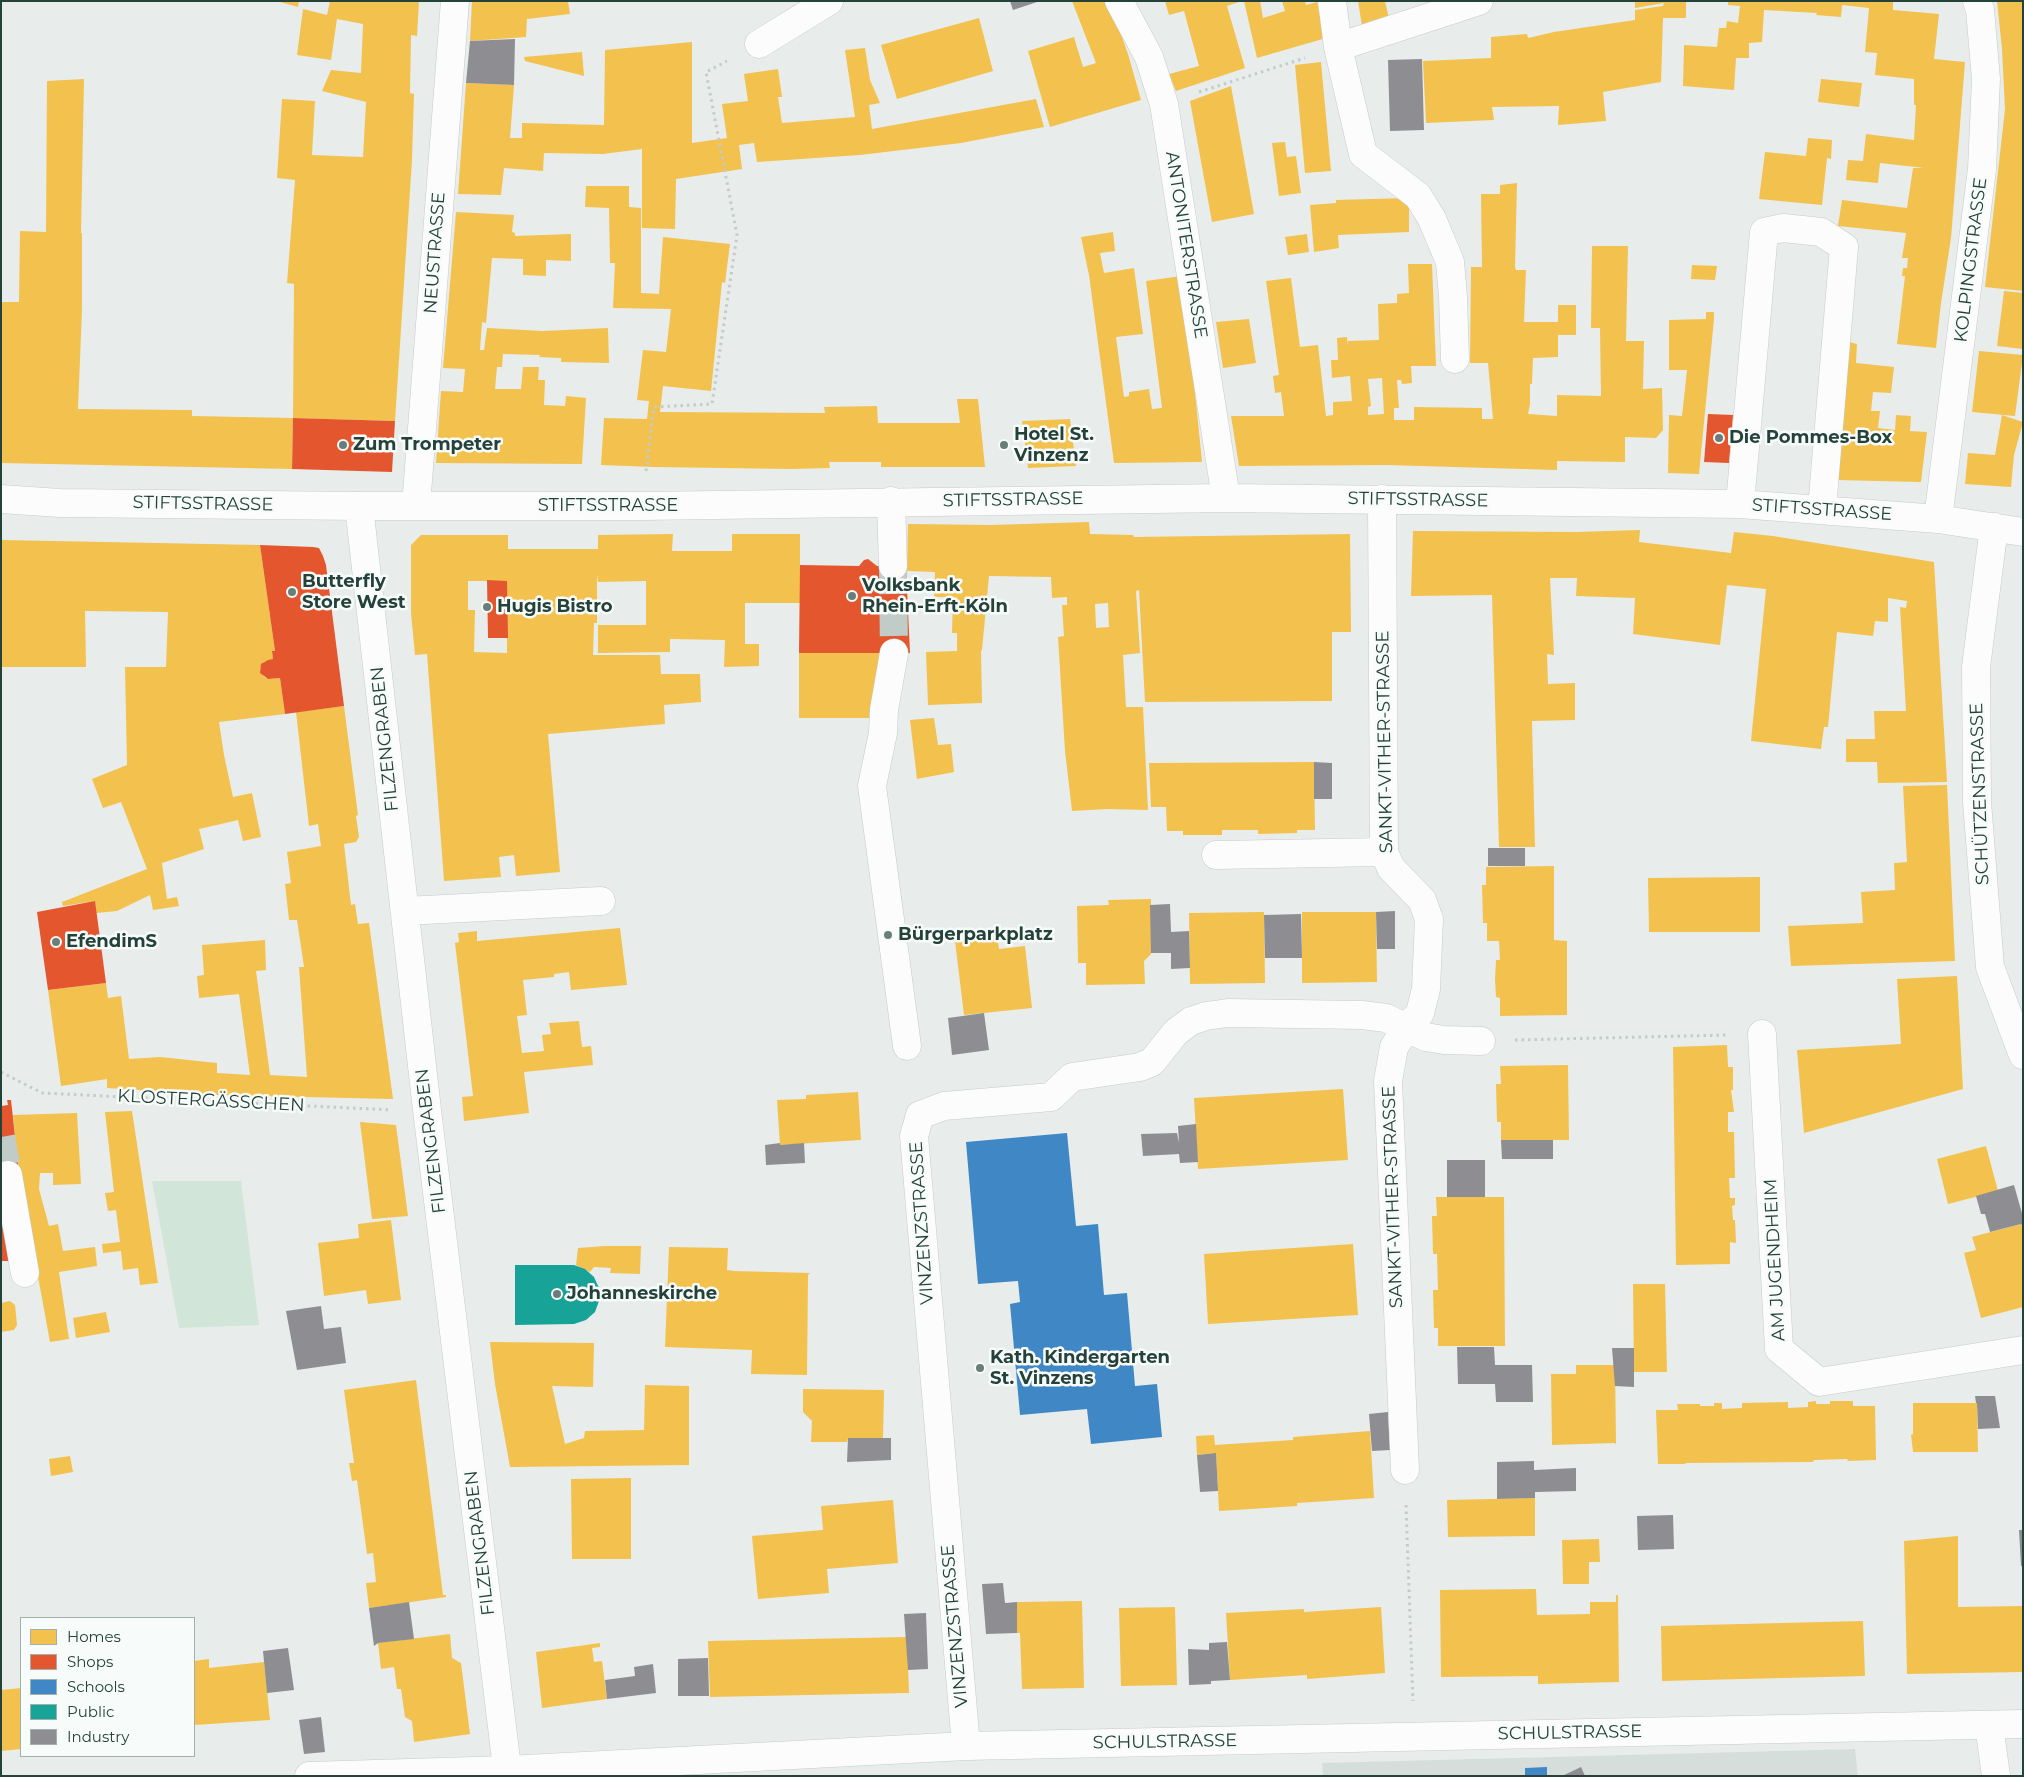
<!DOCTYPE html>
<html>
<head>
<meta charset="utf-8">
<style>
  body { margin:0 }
  #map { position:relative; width:2024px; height:1777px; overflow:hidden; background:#e8edeb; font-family:Montserrat,sans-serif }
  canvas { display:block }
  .frame { position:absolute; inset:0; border:2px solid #24423a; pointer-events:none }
  .legend { position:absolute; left:20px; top:1617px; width:175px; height:140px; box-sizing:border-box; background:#f7fbf9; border:1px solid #a3b1ad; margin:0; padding:6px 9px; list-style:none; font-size:15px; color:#24423a }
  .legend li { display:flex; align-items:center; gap:10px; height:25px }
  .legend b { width:25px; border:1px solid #a3b1ad }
</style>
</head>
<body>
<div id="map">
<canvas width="2024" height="1777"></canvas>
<div class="frame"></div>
<ul class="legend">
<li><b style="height:14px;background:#f2c14e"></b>Homes</li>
<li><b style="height:14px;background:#e4572e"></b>Shops</li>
<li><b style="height:14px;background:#3f88c5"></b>Schools</li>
<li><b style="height:14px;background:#17a398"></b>Public</li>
<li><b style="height:14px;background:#8d8d92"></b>Industry</li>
</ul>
</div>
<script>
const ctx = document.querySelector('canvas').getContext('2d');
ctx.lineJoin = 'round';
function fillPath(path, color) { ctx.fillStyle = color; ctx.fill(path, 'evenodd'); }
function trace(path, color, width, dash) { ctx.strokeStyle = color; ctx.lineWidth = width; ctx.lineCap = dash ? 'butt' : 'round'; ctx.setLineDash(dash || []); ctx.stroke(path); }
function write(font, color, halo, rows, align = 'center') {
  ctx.font = font + ' Montserrat,sans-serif'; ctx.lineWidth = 5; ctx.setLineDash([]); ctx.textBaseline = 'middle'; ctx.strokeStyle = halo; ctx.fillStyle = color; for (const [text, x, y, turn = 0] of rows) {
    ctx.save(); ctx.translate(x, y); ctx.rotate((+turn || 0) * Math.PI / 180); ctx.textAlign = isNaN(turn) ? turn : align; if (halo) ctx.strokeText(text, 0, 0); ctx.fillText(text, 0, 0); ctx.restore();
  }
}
const built = new Path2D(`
  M1855,1749L1858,1776H1323L1322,1763Z`);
const green = new Path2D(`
  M241,1181L259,1325L179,1328L152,1181Z`);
const homes = new Path2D(`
  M280,1H299L298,7L280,2Z
  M330,1H419L417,36L411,35L410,93L414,94L412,160L395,421L293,418L294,284L287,283L295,180L277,178L282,99L315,101L312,155L363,157L366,102L322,91L331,70L361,73L363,24L337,19L331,60L297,55L303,9L327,15Z
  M472,1H568L570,14L527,19L526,37L470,41Z
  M1072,1H1109L1128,54L1141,100L1050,127L1028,51L1074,37L1083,67L1096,63Z
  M1165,1H1242L1227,6L1245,68L1176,91L1169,74L1199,66L1184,11L1169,15Z
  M1244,1H1260L1263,18L1285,11L1282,1H1305L1306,5L1317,2L1326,38L1257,58Z
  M1358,1H1385L1389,19L1362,26Z
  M1635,1H1686V18H1663L1661,82L1603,92L1606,121L1558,125L1559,106L1492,107L1494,120L1426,123L1423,61L1491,58V37L1527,34L1528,38L1554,32L1635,20V10L1663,6L1664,3L1635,8Z
  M1728,1H1893V10L1939,14L1934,59L1965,62L1951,238L1941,303L1936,348L1897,344L1905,276H1902L1903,268H1907L1908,258H1902L1906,233L1838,226L1842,200L1907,208L1913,168H1924L1880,163L1878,183L1846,180L1848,160L1863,161L1866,134L1914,140L1916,105H1914V79L1875,75L1877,53L1865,52L1869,8L1842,5L1841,17L1816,15L1817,13L1764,10L1762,42L1749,43V58H1736L1734,90L1683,86L1684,45L1717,47L1719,28H1726L1727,21L1738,23L1740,6L1728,5Z
  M1997,1H2023V291L1985,287L2005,109L2002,49Z
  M979,18L993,71L897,99L881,45Z
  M692,42V143L727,138L722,104L748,101L744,74L778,69L782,97H778L782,123L855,117L845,50L865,48L870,80L880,103L869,105L872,129L1036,99L1044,127L961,143L860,155L757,162L754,143L739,145L742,169L676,179L675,229L642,228V149L603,154L544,153L543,171L504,168L501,195L458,194L466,83L514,85L510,138H522V123L604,125L605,50Z
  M582,52L584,76L525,61L524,57Z
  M1321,62L1331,171L1305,173L1295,65Z
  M84,79L81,233H82V310L78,409L189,410H192V416L293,418L292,469L1,463V302H19L20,231L46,232L47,81Z
  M1821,79L1862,83L1859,107L1818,102Z
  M1231,86L1254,214L1212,222L1190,101Z
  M1808,138L1832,140L1831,159L1827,158L1822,205L1759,199L1765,152L1806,156Z
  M1285,142L1287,157L1296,156L1301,193L1279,196L1272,143Z
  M1517,183L1515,267L1516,270H1526L1524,322H1558V305H1576V335H1558V357L1533,358L1532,384H1530V404L1528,414L1557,416V395L1601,396L1600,328H1591L1592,246H1628L1626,341H1644L1643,389L1662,388L1663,430L1656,438L1625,437V462L1557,461V470L1387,465L1239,466L1231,416H1284L1281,392L1275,393L1273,376L1279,375L1266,281L1291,278L1300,347L1318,345L1326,416L1333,415V402L1352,401L1350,376L1332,378L1331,360H1338L1337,338L1347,337L1348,346V341L1379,340L1378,304L1397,303V294L1409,293L1408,264H1432L1436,366H1411L1412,383L1402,384L1401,380H1397L1399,408H1394V420H1414V407L1482,408V419H1493L1488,363H1470L1471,267H1482L1481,194H1500V185ZM1382,378L1384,414L1368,415V407L1371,406L1368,379Z
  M586,186H629V207L641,208V293L659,294L663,237L730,244L725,283L722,282L711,391L663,386L660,412L825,413L824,407L877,406L878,423H960L957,399H978L985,467H881V462H829L830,468L791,469L654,467L601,465L604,418L647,419L649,401L637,400L643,350L666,352L671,309L613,308L615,263H610L609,208L585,207Z
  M1409,198V232L1338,235L1339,248L1314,252L1310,205L1336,203V200Z
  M456,212L514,215L512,232L515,233V236L571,234V261L546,260V276L523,275V259L492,258L486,323L482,322L480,350H484L487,328L543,331L608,328L609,363L561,362V358L539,357L540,355L503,354L502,367H497L495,389H521L523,367H539L538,380H545L544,405L565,406L566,396L586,398L582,464L436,463L441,391L463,392L465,369L443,368Z
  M1113,232L1115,251L1100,253L1104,273L1134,268L1143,334L1116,337L1124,397L1129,396V392L1149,389L1152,409L1162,408L1146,281L1181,276L1187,312L1202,462L1114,463L1089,275L1081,237Z
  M1307,234L1309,252L1288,255L1285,237Z
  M1692,265L1717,266L1715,280L1691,279Z
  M2004,291L2023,293V349L1997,346Z
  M1706,312H1714V319L1699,474L1668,473L1669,415L1682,416L1687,370H1669V320L1706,319Z
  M1249,319L1256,363L1223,368L1216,322Z
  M1849,342L1857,344L1856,363L1894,367L1891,393L1873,392L1871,411H1880L1878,428L1895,430L1896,415L1911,416L1910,431L1927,432L1921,482L1836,480Z
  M1979,351L2023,355L2015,416L1972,412Z
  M2002,415L2023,422L2014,455L2011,487L1965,484L1968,453L1995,455Z
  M1070,419L1076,466L1028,468L1022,421Z
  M1089,522L1090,534L1133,535L1134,537L1350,534L1351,632H1332V701L1145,702L1139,590L1136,591L1140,653L1123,655L1126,707H1143L1148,810L1107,809L1072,811L1065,751L1058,637L1064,636L1062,605H1067V597L1052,598L1051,577L989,576L982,650L981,651L982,703L928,705L926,652L957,651V633H952L953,597H934L935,572L907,571L908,524L991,525ZM1108,603L1109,627L1096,628L1095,604Z
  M1640,530L1639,542L1731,553L1734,532L1773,536L1934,562L1947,782L1878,783L1877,762H1846V739H1875L1874,711H1906L1900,607L1906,608L1907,601L1888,598V622L1875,621L1873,636L1837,632L1828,727H1824L1821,749L1751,741L1766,589L1727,585L1720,645L1633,634L1635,598L1576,596L1577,578H1550L1554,655L1547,654L1548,684L1575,683V720L1532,721L1535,847H1499L1492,595L1411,596L1413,531L1577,532Z
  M673,534L672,551H732V534H800V603H745V644H759V666L724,667L725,640L670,639V652L598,653V625H646V581L598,582L597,574V623H594L593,655H660L661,674H700L701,702L664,705L665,724L548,734L560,872L516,876L514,855L499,857L501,877L444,881L427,654L415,655L411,613V545L421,535H508V549H598V535ZM468,581H507V653L474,652L475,610H468Z
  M1,540L260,545L275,651H272L273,659L264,662L260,669L264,677L268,679L280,678L285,714L219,722L224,755L233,797L252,793L261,837L243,841L238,820L199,829L204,849L162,863L167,899L177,897L179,906L153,910L150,895L117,911L96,913L95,901L63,906L62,902L147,869L121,802L103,808L92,779L127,765L125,667H166L168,612L85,611L86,667H1Z
  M799,653H879L878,718H799Z
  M344,706L358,815L356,816L359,837L356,842L344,844L351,905L355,904L358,924L369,923L393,1099L217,1095L107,1088V1079L61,1086L48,990L106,983L108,998L121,996L129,1059L160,1057L217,1063V1073L250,1075L239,994L199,998L197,976L204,975L202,945L265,940L266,970L256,971L270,1075L307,1077L299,967H304L297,920H289L285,884L291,883L287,852L321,846L318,824L309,826L296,712Z
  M934,718L938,745L951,744L954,772L917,779L910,720Z
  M1314,762L1315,830H1297V833L1258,834V830H1222V835H1183V831H1167L1166,807H1151L1149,763Z
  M1947,785L1955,961L1791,966L1788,926L1863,923L1861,892L1895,890L1894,863L1907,862L1903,786Z
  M1554,866V940L1567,941V1015L1500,1016V998L1496,997L1495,979L1496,960H1500L1499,941H1487V923H1483L1482,885H1486V867Z
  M1760,877V932H1649L1648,878Z
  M1151,899V954L1144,961L1145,984L1086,985V963H1078L1077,906L1109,905L1108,900Z
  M1264,912L1265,983L1190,984L1189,913Z
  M1302,912H1376L1377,982L1302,983Z
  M620,928L627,985L571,990L569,972L554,974V977L523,980L527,1015L517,1016L522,1053L544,1051L542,1035L551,1034L549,1023L579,1021L582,1047L591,1046L593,1065L524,1072L529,1113L464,1121L462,1097L473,1096L455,943L459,942L458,933L477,931V941Z
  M997,936L999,949L1025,946L1032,1008L964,1015L955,941Z
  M1957,976L1963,1089L1804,1133L1797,1050L1901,1044L1897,979Z
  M1727,1045L1728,1067H1733V1090H1731L1734,1112H1728V1132H1734L1735,1178H1729L1730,1198H1735V1205L1732,1206L1733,1220H1735L1736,1243L1730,1242V1264L1676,1265L1673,1047Z
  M1568,1065L1569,1140H1501V1122H1497L1496,1084H1501L1500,1066Z
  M1343,1089L1348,1160L1198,1169L1194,1098Z
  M858,1092L861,1140L780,1145L777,1100L806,1099V1095Z
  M132,1111L158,1283L140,1285L138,1268L123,1270L121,1251L103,1253L102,1244L120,1242L116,1210L108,1211L105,1193L114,1192L105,1112Z
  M77,1113L81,1184L53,1185V1173H40L39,1189L49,1226L58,1224L63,1251L95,1247L97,1266L59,1272L69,1339L50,1342L19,1173L13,1115Z
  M360,1122L396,1125L408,1216L372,1219Z
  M1986,1146L1998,1191L1948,1204L1937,1159Z
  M1436,1197H1504L1505,1346H1438V1328H1434L1433,1290H1438L1437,1254H1433L1432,1216H1437Z
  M391,1220L401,1300L368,1304L366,1290L324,1296L318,1243L359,1238L358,1224Z
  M2021,1224L2023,1229V1307L1981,1318L1964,1253L1976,1250L1972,1237Z
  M1353,1244L1358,1315L1208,1324L1204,1254Z
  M605,1246H641L640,1274L610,1273L611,1268L594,1267L590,1272L576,1265L578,1248Z
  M669,1247L728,1248L727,1270L734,1271L810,1273L808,1275L807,1375L751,1374L752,1350L665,1347Z
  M1633,1284H1665L1667,1372H1634Z
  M10,1301L15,1305L17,1325L14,1330L1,1332V1303Z
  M106,1312L110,1332L76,1338L73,1318Z
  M490,1342L594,1343L593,1387L552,1386L565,1444L584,1438L585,1431L644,1430L645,1385L689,1386V1465L510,1467L495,1384Z
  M1576,1365H1615L1616,1444L1614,1443L1552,1445L1551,1374H1576Z
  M416,1380L443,1595H446V1597L369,1608L366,1583L376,1582L373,1553L367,1554L357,1480L352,1481L349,1463H354L344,1390Z
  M803,1389L884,1390L883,1439L848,1438L847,1442H811L812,1421L803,1412Z
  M1816,1401V1404H1830V1401H1853V1406H1875L1876,1460L1847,1461L1848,1459L1814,1460L1813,1462L1685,1463L1686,1464H1658L1656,1410H1678L1677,1404H1700V1406H1714V1403H1722V1409L1742,1408V1403L1788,1402V1408L1808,1407V1402Z
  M1913,1403H1977L1978,1452H1913L1911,1435L1913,1434Z
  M1370,1431L1374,1498L1297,1503V1506L1219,1511L1216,1453L1197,1455L1196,1436L1214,1435L1215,1445L1293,1440V1437Z
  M70,1456L73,1472L51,1476L49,1459Z
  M631,1478V1559H572L571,1479Z
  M1535,1498V1536L1448,1537L1447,1500Z
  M893,1500L898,1563L827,1569L829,1593L758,1599L752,1536L823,1530L821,1506Z
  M1958,1536V1607L2023,1606V1672L1907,1674L1904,1541Z
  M1599,1539L1600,1562H1589V1584H1563L1562,1540Z
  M1536,1589L1537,1615L1590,1614V1602H1616V1595H1618L1619,1682L1538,1684V1676L1441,1677L1440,1590Z
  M1082,1601L1084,1688L1022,1689L1020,1633H1017V1602Z
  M1175,1607L1177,1685L1121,1686L1119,1608Z
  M1381,1607L1385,1673L1307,1679V1675L1230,1680L1226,1613L1304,1609V1612Z
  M1863,1621L1865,1676L1662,1681L1661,1626Z
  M450,1634L452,1658L461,1663L470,1734L414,1742L412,1721L405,1717L401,1689H397L394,1667L381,1669L378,1643Z
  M907,1637L909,1693L710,1697L708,1641Z
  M600,1643V1647L592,1648L594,1662L602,1661L607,1699L542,1708L536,1652Z
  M209,1659V1668L264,1662L270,1720L194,1725V1661Z
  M21,1688V1749L1,1751V1690Z`);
const shops = new Path2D(`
  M1708,414L1733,415L1729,463L1704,462Z
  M293,418L395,421L392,472L292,469Z
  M260,545L313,547L319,548L323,556L326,565L344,706L285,714L280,678L268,679L260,673L261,664L268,660L273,659L272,651H275Z
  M868,559L877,566H906L910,653H799L800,565L859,566L864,560Z
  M487,580L507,581L508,638H488Z
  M95,901L106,983L48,990L37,912Z
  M7,1100H11L19,1173L1,1176V1106L8,1105Z
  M1,1214L13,1261H1Z`);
const schools = new Path2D(`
  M1067,1133L1076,1226L1098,1224L1104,1295L1127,1293L1135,1386L1157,1384L1162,1437L1091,1444L1087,1409L1020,1415L1010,1304L1020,1302L1018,1281L978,1284L966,1142Z
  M1547,1767V1776H1525V1768Z`);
const public = new Path2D(`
  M515,1265H574L585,1269L594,1277L599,1288V1301L595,1312L586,1320L574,1324L515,1325Z`);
const industry = new Path2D(`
  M1010,1H1037V2L1013,10Z
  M515,39L514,85L466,83L470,41Z
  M1422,59L1424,130L1390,131L1388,60Z
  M1314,762L1332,763V799H1314Z
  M1488,848H1525V866H1488Z
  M1170,904L1171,932L1189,931L1190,968L1171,969V953H1151L1150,905Z
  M1395,911V949H1377L1376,912Z
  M1301,914L1302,958H1265L1264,915Z
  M984,1013L989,1050L952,1055L948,1018Z
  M1196,1124L1198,1162L1180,1163L1179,1154L1143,1156L1141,1134L1177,1133L1179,1143L1178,1126Z
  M1501,1140H1553V1159H1502Z
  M780,1143V1145L804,1143L805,1163L766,1165L765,1145Z
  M1447,1160H1485V1197H1447Z
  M2014,1185L2023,1217V1227L2021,1224L1990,1232L1985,1214H1981L1976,1196Z
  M321,1306L324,1329L341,1327L346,1363L297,1370L286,1311Z
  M1457,1347H1494L1495,1365H1532L1533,1402H1496L1495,1384H1458Z
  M1612,1348H1634V1387L1615,1386Z
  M1975,1396H1995L2000,1428L1978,1429L1977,1403H1976Z
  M1388,1412L1390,1450L1372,1451L1369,1414Z
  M848,1438H891V1460L847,1462Z
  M1216,1453L1218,1491L1200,1492L1197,1455Z
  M1534,1461V1470L1576,1468V1491L1535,1492V1498L1497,1499V1462Z
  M1673,1515L1674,1549L1638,1550L1637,1516Z
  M2019,1530H2023V1566H2021Z
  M1003,1583L1005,1603L1017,1602V1633L986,1634L982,1584Z
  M409,1602L414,1639L378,1643L374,1646L369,1608Z
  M926,1613L928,1669L908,1670L904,1614Z
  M1227,1642L1230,1680L1211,1681V1684L1189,1685L1188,1649L1209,1650V1643Z
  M288,1648L294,1690L267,1693L263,1651Z
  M708,1658L709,1696H678V1659Z
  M653,1664L656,1693L607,1699L605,1680L635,1676L634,1667Z
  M321,1717L325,1752L304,1754L299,1720Z
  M1581,1767L1585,1776H1562Z`);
const minorTunnel = new Path2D(`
  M893,566L894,653
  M1,1137L8,1175`);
const path = new Path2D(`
  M1199,92L1305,58
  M646,471L654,407L712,404L737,235L706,72L727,61
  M1515,1040L1726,1035
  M1,1072L42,1093L392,1110
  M1406,1505L1413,1701`);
const minor = new Path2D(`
  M1119,1L1149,57L1164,104L1226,498
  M1332,1L1338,47L1363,154L1418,196L1432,219L1450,262L1453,297L1455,359
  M759,44L829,1
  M1338,47L1479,1
  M1,499L60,503L359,506H642L1226,498L1740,504L1938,519L2023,532
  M1382,499L1384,852L1391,868L1422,900L1429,919L1426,989L1420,1013L1407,1027L1394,1047L1388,1081L1405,1470
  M891,501L893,566
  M1740,504L1764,232L1783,228L1821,232L1844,247L1822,509
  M359,506L427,1110L508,1776
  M416,506L455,1
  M1938,519L1982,169L1986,79L1980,10L1977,1
  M1994,527L1976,667L1977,802L1990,967L2023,1055
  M894,653L884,710L883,733L872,786L907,1046
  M1216,855L1384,852
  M405,911L601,901
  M1762,1034L1779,1349L1819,1382L2023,1350
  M8,1175L25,1273
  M1989,1725L1996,1776
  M966,1746L914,1136L920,1115L944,1106L1051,1097L1072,1077L1140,1067L1152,1062L1176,1032L1191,1021L1206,1016L1228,1013L1362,1015L1386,1018L1426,1037L1444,1040L1481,1041
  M309,1776L507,1770L966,1746L2023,1724`);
const markers = [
  [1719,438,5,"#697e78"],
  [343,445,5,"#697e78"],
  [1004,445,5,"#697e78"],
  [292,592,5,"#697e78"],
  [852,596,5,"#697e78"],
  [487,607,5,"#697e78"],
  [888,935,5,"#697e78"],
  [56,942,5,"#697e78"],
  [557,1294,5,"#697e78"],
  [980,1368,5,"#697e78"]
];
const streetNames = [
  ["ANTONITERSTRASSE",1186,245,81],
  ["NEUSTRASSE",435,253,-86],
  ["KOLPINGSTRASSE",1971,260,-83],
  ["STIFTSSTRASSE",1013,500,-1],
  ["STIFTSSTRASSE",1418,500,1],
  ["STIFTSSTRASSE",203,504,1],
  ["STIFTSSTRASSE",608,506],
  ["STIFTSSTRASSE",1822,510,4],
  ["FILZENGRABEN",385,739,-96],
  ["SANKT-VITHER-STRASSE",1385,742,-91],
  ["SCHÜTZENSTRASSE",1980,794,-92],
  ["KLOSTERGÄSSCHEN",211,1101,3],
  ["FILZENGRABEN",431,1141,-97],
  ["SANKT-VITHER-STRASSE",1393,1197,-92],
  ["VINZENZSTRASSE",922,1223,-94],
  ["AM JUGENDHEIM",1775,1260,-93],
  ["FILZENGRABEN",480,1543,-97],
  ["VINZENZSTRASSE",955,1626,-95],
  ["SCHULSTRASSE",1570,1733,-1],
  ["SCHULSTRASSE",1165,1742,-1]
];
const poiNames = [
  ["Hotel St.",1014,435],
  ["Vinzenz",1014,456],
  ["Die Pommes-Box",1729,438],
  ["Zum Trompeter",353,445],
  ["Butterfly",302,582],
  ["Store West",302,603],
  ["Volksbank",862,586],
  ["Rhein-Erft-Köln",862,607],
  ["Hugis Bistro",497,607],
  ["Bürgerparkplatz",898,935],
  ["EfendimS",66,942],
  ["Johanneskirche",567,1294],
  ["Kath. Kindergarten",990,1358],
  ["St. Vinzens",990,1379]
];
fillPath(built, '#d6dedb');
fillPath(green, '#d1e6d8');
fillPath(homes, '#f2c14e');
fillPath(shops, '#e4572e');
fillPath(schools, '#3f88c5');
fillPath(public, '#17a398');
fillPath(industry, '#8d8d92');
trace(minorTunnel, '#c1cbc8', 28, [28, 14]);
trace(minor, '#c5cac8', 29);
trace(path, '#c3ccca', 3, [2.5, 4]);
trace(minor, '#fcfcfc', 28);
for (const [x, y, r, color] of markers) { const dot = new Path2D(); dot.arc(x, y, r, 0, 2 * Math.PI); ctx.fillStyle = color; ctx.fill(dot); trace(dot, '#f7fbf9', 2); }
write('18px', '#24423a', '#f7fbf9', streetNames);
write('bold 18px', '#24423a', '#f7fbf9', poiNames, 'left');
</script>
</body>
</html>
